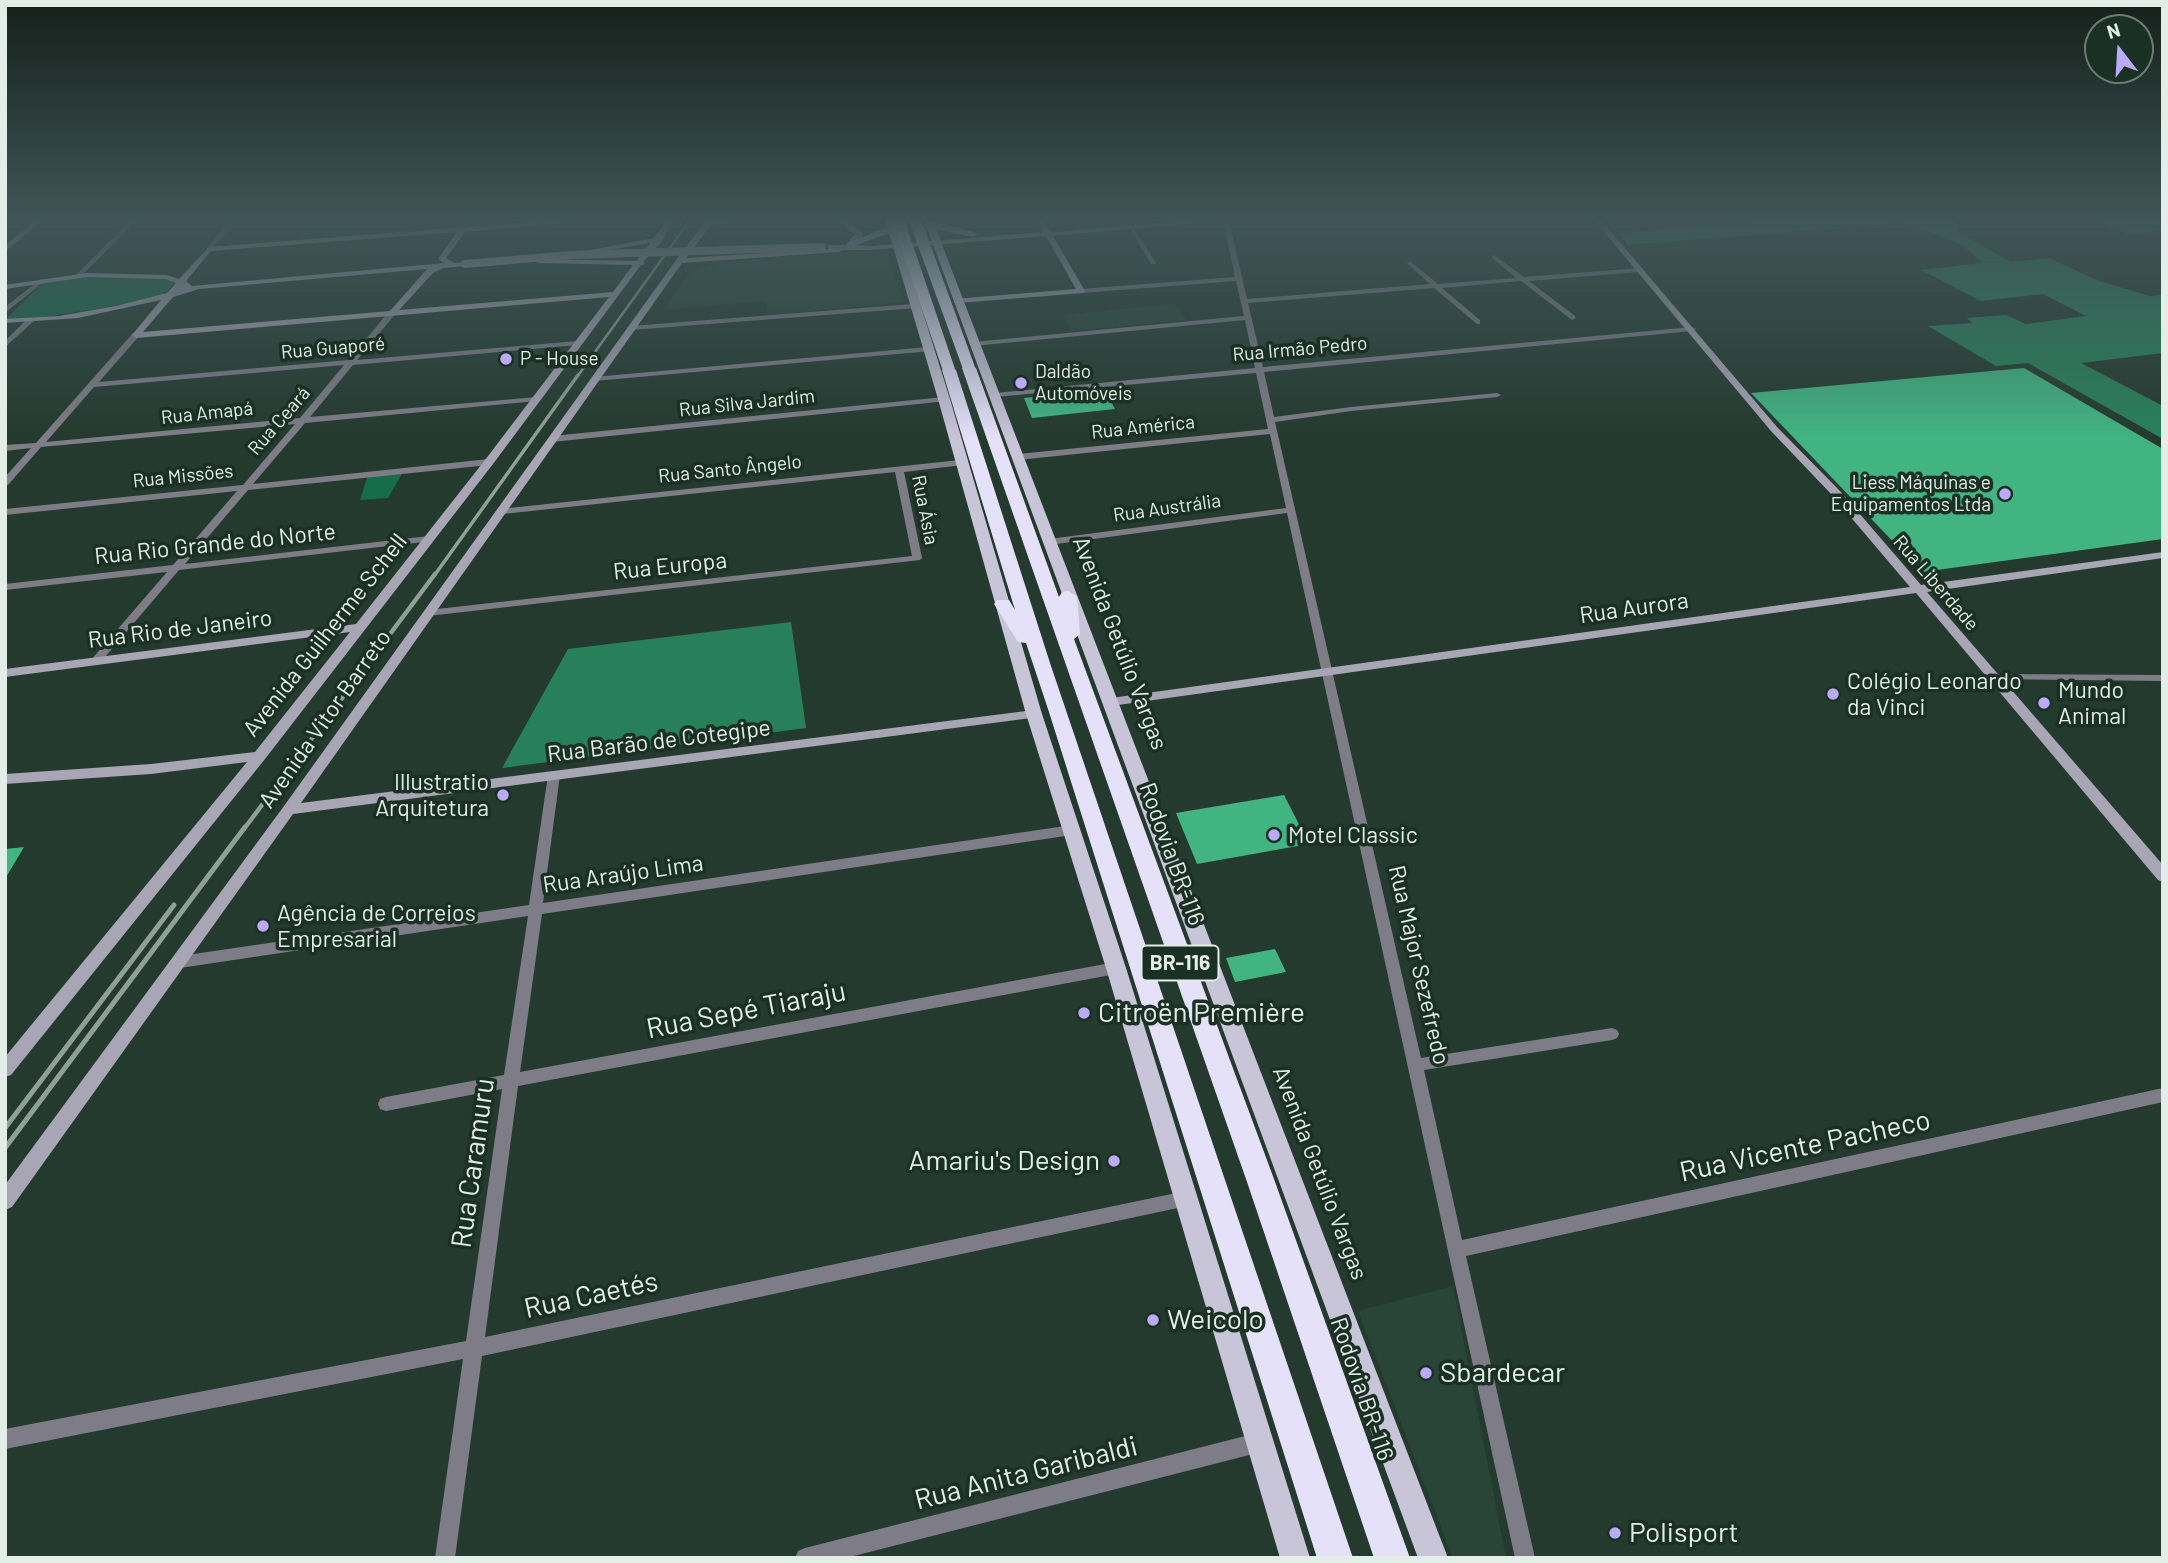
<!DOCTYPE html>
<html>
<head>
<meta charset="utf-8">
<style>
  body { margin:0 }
  #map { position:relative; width:2168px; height:1563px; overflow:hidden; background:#253a2f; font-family:Barlow,sans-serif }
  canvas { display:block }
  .frame { position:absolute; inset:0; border:7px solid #e2eee7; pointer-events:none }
  .north { position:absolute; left:2084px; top:14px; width:70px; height:70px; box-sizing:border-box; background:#1b3025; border:2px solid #6b7c73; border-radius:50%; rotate:343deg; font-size:19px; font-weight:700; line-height:28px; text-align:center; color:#e2eee7 }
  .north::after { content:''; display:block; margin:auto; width:24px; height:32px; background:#baaaf7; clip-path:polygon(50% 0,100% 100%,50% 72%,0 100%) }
</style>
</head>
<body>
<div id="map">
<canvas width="2168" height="1563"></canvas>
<div class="frame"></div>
<div class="north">N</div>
</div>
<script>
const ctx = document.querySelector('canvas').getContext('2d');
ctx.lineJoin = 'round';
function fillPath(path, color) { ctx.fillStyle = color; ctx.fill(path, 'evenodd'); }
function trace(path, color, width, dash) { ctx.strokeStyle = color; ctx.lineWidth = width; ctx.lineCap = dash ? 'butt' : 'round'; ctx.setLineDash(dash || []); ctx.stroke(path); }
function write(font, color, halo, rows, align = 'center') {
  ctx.font = font + ' Barlow,sans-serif'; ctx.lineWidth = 7; ctx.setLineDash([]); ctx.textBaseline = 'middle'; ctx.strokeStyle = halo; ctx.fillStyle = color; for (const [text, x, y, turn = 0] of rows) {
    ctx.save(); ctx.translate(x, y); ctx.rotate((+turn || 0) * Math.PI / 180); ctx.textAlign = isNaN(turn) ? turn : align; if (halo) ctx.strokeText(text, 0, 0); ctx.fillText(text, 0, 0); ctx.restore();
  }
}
const built = new Path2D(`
  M886,249L904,302L767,315L765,301L666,310L667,304L687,275L701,267L726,262Z
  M1175,304L1186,320L1072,331L1063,315Z
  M1453,1286L1506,1558H1453L1358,1311Z`);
const green = new Path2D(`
  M78,275L163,278L175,282L168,291L150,300L33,319H6L44,282Z
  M403,472L388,498L360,500L368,475Z`);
const forest = new Path2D(`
  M1766,220H1956L1958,232L2011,262L2049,258L2099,281L2150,296L2163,295V353L2081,363L2163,406V439L2028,363L1996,366L1928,326L1972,323L1967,318L2006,315L2026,324L2086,316L2043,294L1981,301L1921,270L1982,263L1963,245L1904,223L1627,245L1620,233Z
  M2095,220H2163V231L2127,234Z
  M791,622L806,728L502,768L568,649Z`);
const building = new Path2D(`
  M2024,368L2163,449V539L1922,572L1751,393Z
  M1105,390L1115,409L1032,418L1024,398Z
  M1284,795L1309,844L1197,864L1176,813Z
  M24,847L5,879V849Z
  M1275,949L1286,972L1235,982L1226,958Z`);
const street = new Path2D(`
  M131,220H138L81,276H77V274Z
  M230,220H237L211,250H207V248Z
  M467,220H474L465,230H461Z
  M1223,220H1229L1247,299L1430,284L1408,264L1407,263L1410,261L1438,284L1516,278L1492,258V256L1494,255L1524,277L1640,268L1643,270L1640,272L1529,281L1575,316L1576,318L1572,320L1521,281L1442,288L1480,320V324H1477L1434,288L1248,303L1263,367L1692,327L1696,329L1692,331L1264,372L1274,417L1351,407L1497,393L1501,395L1497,397L1351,411L1275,422L1421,1058L1612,1028L1617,1030L1619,1034L1617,1038L1612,1040L1424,1070L1462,1240L2163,1088V1102L1466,1256L1535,1558H1515L1287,513L1049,545L1044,542L1049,539L1286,508L1270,434L1018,460L1014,457L1018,454L1268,429L1256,373L995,397L991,395L995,393L1255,368L1245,320L973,346L969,344L973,342L1244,316L1236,281L1081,293L1078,291L1081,289L1235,277Z
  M1129,227H1133L1156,263L1155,264H1151Z
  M41,279L46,280L5,313V307Z
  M913,304L917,306L916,308L631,330L627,328L631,326Z
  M390,310L397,312L357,360L577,341L581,343L577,345L353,365L310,417L537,397L541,399L537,401L305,423L253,484L489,459L493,462L489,465L248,490L185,564L429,536L432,537V541L179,570L99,664H91L90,662L91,660L167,572L5,590V584L173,565L237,491L5,515V509L243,485L295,424L41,447L8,485L5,486V477L31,448L5,451V445L36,443L133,333L140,335L99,382L349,360ZM344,365L300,418L46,442L94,387Z
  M27,319L34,321L5,347V341Z
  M928,347H931V351L594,381L590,379L594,377Z
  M944,397L948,399L947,401L552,442L548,439L552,436Z
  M960,460L964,463L963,465L904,472L922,558L920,560L428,616L423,613L428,610L912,556L895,472L503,514L500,513V509Z
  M1994,674L2163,675V681L1990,679L1988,677L1990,675Z
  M554,771L560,775L543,903L1072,825L1077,827L1078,830L1077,833L1072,835L542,914L520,1072L1116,962L1121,964L1123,968L1121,972L1116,974L518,1086L485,1337L1186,1191L1192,1193L1194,1199L1192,1205L482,1356L455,1558H435L463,1359L5,1449V1429L466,1341L502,1089L386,1111L380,1109L378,1104L380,1099L386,1097L504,1075L528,916L180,968L175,966L173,962L175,958L180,956L529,905L548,775Z
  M1261,1432L1268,1435L1271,1442L1268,1449L1261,1452L846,1558H795L798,1551L805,1548Z`);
const secondary = new Path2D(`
  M36,220H44L5,251V245Z
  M555,220H591L465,232L446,258L454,263L468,262V266L443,268L433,273L399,310L613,292L633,265L539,263L535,261L539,259L637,261L650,243L585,254L581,252L654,238L667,220H674L662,241L644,261V265H641L493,464L265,759L11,1075L5,1077V1057L247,762L151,774L5,784V774L151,764L255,752L350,632L5,677V669L356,624L485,460L609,297L136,338L132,335L161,300L78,318L5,323V319L59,316L116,306L167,293L176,283L166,279L87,277L5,289V285L87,273L167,275L179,279L209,247ZM457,232L438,259L444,263L192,286L186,281L211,251ZM427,269L390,311L143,332L173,297L199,289Z
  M714,220H741L711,225L686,258L828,249V245H846L855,234L838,220H846L863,233L861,239L852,245L870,246L1043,232L1037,220H1044L1050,232L1191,220H1226L1053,236L1085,291L1084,293L957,303H954V299L1076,289L1046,236L870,250H842L839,252L682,263L301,803L1034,710L1041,714L1039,717L293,814L12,1207L5,1210V1185L284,806L684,249L706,221Z
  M1594,220H1601L1777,427L1840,491L1921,585L2163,552V558L1927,592L2163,865V882L2158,880L1916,593L1111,706L1106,705L1104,702L1106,699L1111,698L1910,587L1832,495L1771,431Z`);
const primary = new Path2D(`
  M885,220H894L950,399L1042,714L1126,968L1310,1558H1280L1106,968L1026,714L938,399L889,233L854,246L846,244L887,227Z
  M924,220C930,220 972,231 978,234L973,237L936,229L1448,1558H1418Z`);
const highway = new Path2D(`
  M969,364L976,368L1059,597L1062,592L1068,591L1077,596L1080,634L1074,639L1274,1179L1410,1558H1374L1246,1179L962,368Z
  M949,366L956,370L1051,666L1353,1558H1317L1048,709L1026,643L1018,642L994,604L997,600H1009L1015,610L942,370Z`);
const railFar3 = new Path2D(`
  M577,377L690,220`);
const railFar2 = new Path2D(`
  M434,576L578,375`);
const railFar1 = new Path2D(`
  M244,829L435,574`);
const rail = new Path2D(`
  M5,1128L174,905
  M5,1148L245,827`);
const secondaryBridge = new Path2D(`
  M465,264L570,255L822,247`);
const highwayBridge = new Path2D(`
  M898,220L949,370
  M915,220L969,368`);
const markers = [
  [506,359,7,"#baaaf7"],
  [1021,383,7,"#baaaf7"],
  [2005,494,7,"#baaaf7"],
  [1833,694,7,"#baaaf7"],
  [2044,703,7,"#baaaf7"],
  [503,795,7,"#baaaf7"],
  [1274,835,7,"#baaaf7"],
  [263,926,7,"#baaaf7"],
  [1084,1013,7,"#baaaf7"],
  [1114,1161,7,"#baaaf7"],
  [1153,1320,7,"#baaaf7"],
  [1426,1373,7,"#baaaf7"],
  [1615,1533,7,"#baaaf7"]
];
const farStreetnames = [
  ["Rua Guaporé",333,348,-5],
  ["Rua Irmão Pedro",1300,349,-5],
  ["Rua Silva Jardim",747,403,-6],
  ["Rua Amapá",207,413,-6],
  ["Rua Ceará",279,421,-49],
  ["Rua América",1143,427,-6],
  ["Rua Santo Ângelo",730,469,-6],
  ["Rua Missões",183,476,-6],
  ["Rua Austrália",1167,508,-8],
  ["Rua Ásia",925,510,79],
  ["Rua Liberdade",1936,583,49]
];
const farPoinames = [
  ["P - House",520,359],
  ["Daldão",1035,372],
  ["Automóveis",1035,394],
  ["Liess Máquinas e",1991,483,"right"],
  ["Equipamentos Ltda",1991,505,"right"]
];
const shields = [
  [1180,963,77]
];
const shieldNames = [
  ["BR-116",1180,963]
];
const streetNames = [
  ["Rua Rio Grande do Norte",215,544,-6],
  ["Rua Europa",670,566,-6],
  ["Rua Aurora",1634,608,-8],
  ["Rua Rio de Janeiro",180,629,-7],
  ["Avenida Guilherme Schell",325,635,-52],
  ["Avenida Getúlio Vargas",1120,643,69],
  ["Avenida Vitor Barreto",325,719,-55],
  ["Rua Barão de Cotegipe",659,741,-7],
  ["Rodovia BR-116",1172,854,70],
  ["Rua Araújo Lima",623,874,-8],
  ["Rua Major Sezefredo",1419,965,77],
  ["Avenida Getúlio Vargas",1320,1173,69],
  ["Rodovia BR-116",1362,1389,71]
];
const poiNames = [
  ["Colégio Leonardo",1847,681],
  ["da Vinci",1847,707],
  ["Mundo",2058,690],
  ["Animal",2058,716],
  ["Illustratio",489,782,"right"],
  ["Arquitetura",489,808,"right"],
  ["Motel Classic",1288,835],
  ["Agência de Correios",277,913],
  ["Empresarial",277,939]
];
const nearStreetnames = [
  ["Rua Sepé Tiaraju",746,1010,-11],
  ["Rua Vicente Pacheco",1805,1146,-12],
  ["Rua Caramuru",473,1163,-82],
  ["Rua Caetés",591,1295,-12],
  ["Rua Anita Garibaldi",1026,1473,-14]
];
const nearPoinames = [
  ["Citroën Première",1098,1013],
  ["Amariu's Design",1100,1161,"right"],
  ["Weicolo",1167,1320],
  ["Sbardecar",1440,1373],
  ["Polisport",1629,1533]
];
fillPath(built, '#294537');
fillPath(green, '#166b49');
fillPath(forest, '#28805a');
fillPath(building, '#41b482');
fillPath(street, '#7e7d87');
fillPath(secondary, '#a8a5b5');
fillPath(primary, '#c8c5d9');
fillPath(highway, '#e5e1f9');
trace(railFar3, '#90a097', 2.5);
trace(railFar2, '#90a097', 3.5);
trace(railFar1, '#90a097', 4.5);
trace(rail, '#90a097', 5);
trace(secondaryBridge, '#a8a5b5', 8);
trace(highwayBridge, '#e5e1f9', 12);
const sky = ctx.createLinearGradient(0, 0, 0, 439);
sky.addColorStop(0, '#14201a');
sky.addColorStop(0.5, '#405558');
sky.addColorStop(1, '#40555800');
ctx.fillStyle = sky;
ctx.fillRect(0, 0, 2168, 439);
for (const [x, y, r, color] of markers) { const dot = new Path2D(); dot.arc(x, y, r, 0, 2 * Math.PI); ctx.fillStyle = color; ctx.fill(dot); trace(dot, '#1b3025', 2.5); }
write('19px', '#e2eee7', '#1b3025', farStreetnames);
write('19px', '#e2eee7', '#1b3025', farPoinames, 'left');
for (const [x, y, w] of shields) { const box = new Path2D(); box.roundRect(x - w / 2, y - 17.5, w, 35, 5); ctx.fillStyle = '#1b3025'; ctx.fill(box); trace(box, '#e2eee7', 2); }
write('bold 21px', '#e2eee7', null, shieldNames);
write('23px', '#e2eee7', '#1b3025', streetNames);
write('23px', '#e2eee7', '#1b3025', poiNames, 'left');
write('28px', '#e2eee7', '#1b3025', nearStreetnames);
write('28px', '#e2eee7', '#1b3025', nearPoinames, 'left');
</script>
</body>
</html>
